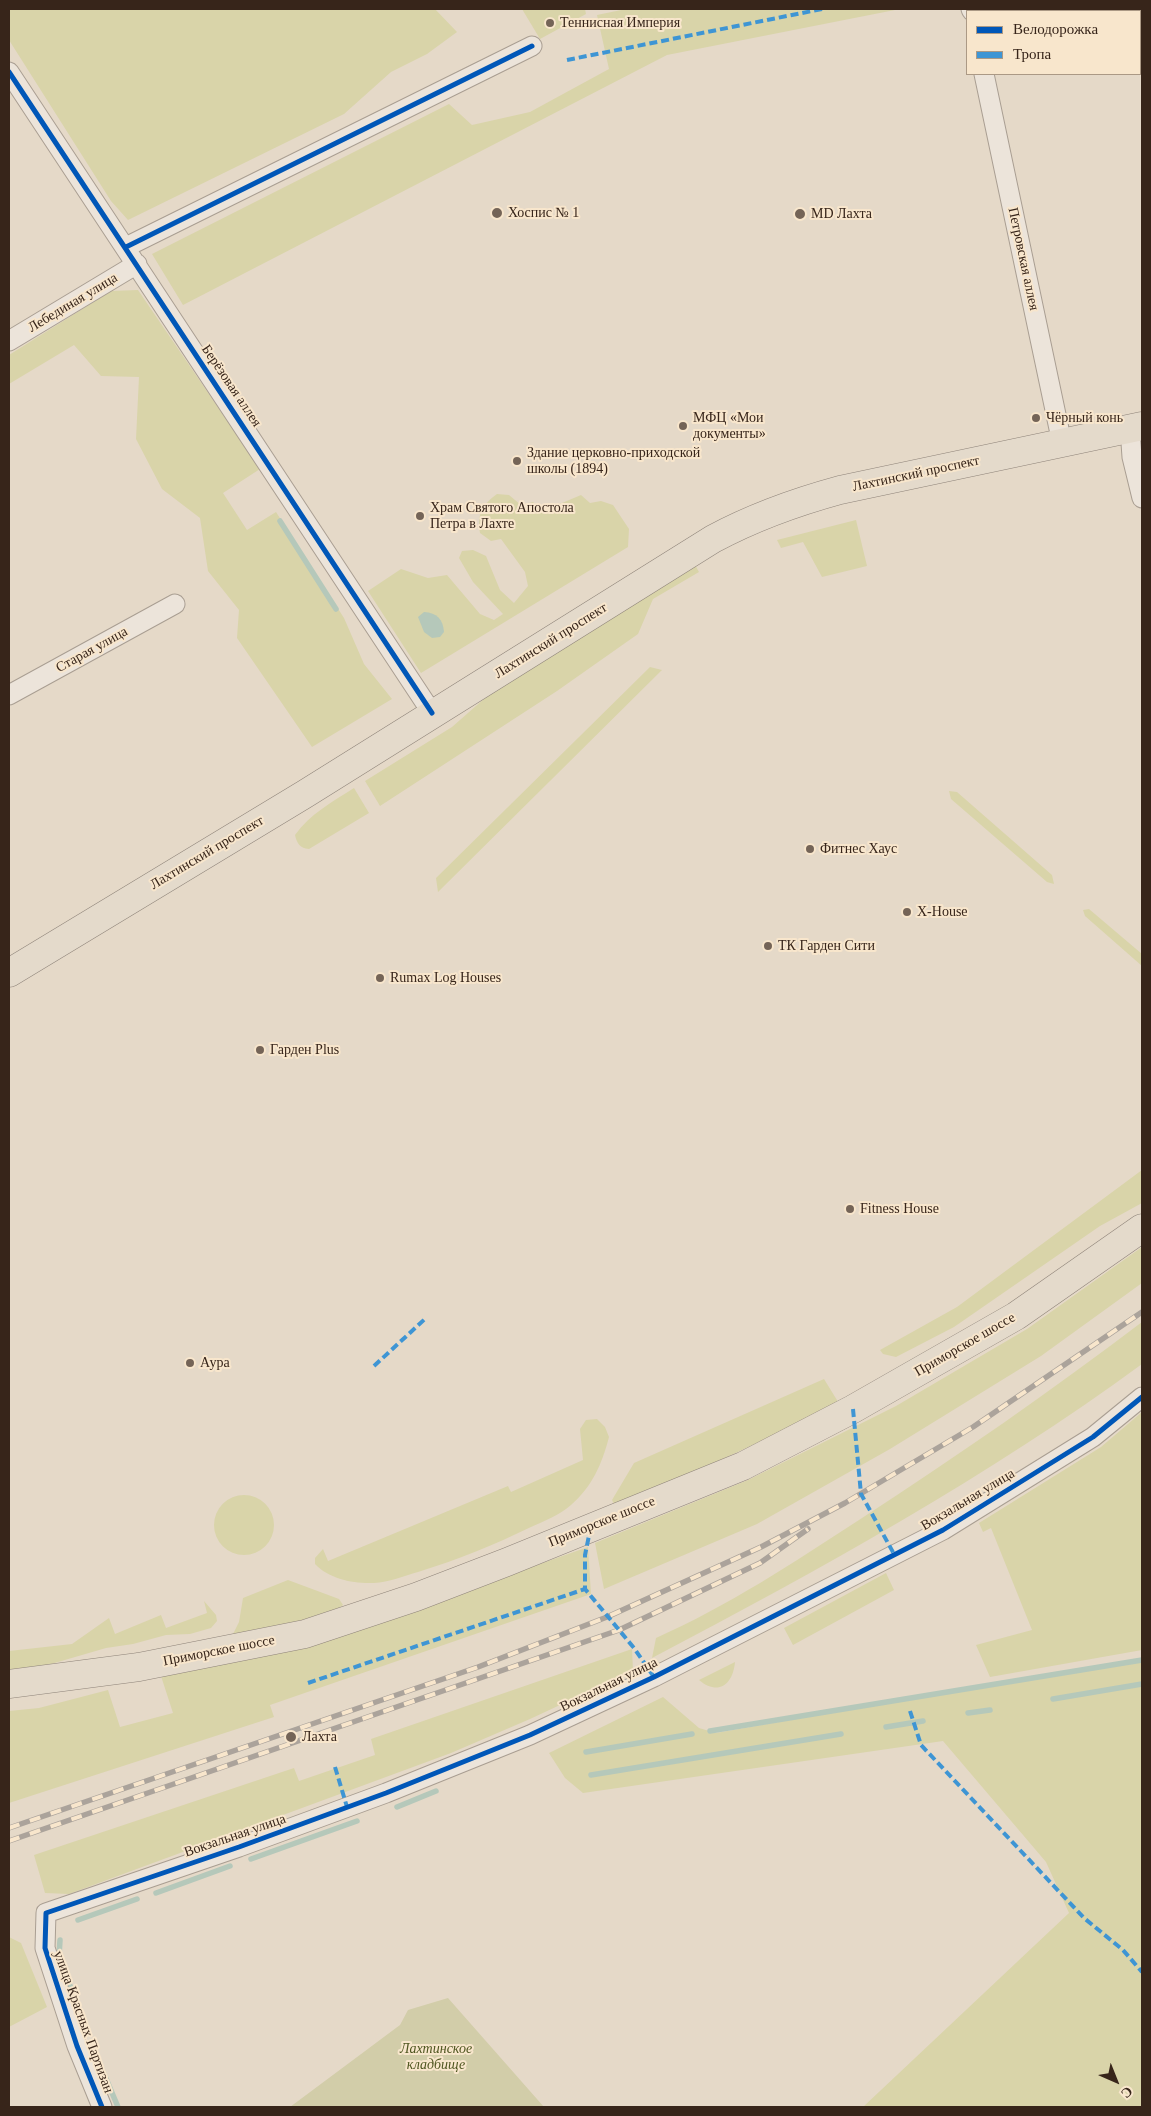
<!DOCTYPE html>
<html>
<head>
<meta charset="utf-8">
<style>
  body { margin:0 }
  #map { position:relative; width:1151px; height:2116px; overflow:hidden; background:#e5d9c8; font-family:Georgia,serif }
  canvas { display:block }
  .frame { position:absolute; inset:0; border:10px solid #37251a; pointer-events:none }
  .legend { position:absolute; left:966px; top:10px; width:175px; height:65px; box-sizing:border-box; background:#f8e6cc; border:1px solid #ab9985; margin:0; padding:6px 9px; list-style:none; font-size:15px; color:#37251a }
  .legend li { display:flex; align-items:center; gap:10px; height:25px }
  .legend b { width:25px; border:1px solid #ab9985 }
  .north { position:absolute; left:1091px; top:2056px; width:50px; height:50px; -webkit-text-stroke:4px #f8e6cc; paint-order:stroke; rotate:136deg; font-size:14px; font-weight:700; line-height:20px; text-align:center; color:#37251a }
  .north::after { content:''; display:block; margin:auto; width:18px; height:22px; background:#37251a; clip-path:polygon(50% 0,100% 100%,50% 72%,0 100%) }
</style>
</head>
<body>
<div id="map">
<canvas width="1151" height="2116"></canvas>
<div class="frame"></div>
<ul class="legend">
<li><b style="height:6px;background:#0057b8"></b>Велодорожка</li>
<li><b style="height:6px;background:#3e95d4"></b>Тропа</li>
</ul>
<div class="north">С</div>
</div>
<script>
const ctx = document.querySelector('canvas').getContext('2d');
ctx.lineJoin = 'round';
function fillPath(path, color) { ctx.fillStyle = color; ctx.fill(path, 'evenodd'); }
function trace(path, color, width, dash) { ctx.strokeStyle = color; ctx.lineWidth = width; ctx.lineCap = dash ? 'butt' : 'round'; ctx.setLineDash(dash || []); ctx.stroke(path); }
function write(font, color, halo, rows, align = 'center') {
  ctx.font = font + ' Georgia,serif'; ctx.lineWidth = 4; ctx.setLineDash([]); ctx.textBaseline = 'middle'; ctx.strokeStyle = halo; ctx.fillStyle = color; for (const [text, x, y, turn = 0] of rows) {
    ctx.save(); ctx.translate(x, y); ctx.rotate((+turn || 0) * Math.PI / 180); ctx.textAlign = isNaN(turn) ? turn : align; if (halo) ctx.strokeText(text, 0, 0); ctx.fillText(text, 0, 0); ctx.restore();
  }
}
const green = new Path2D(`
  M9,9H435L457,32L427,54L391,72L344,114L128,220L111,201L9,40Z
  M522,9H585L586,14L540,39Z
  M626,9H900L667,55L183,305L152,254L449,104L472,125L530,112L609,69L597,15Z
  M138,290L260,469L223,493L247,530L276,512L344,618L364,664L392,699L312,747L237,638L239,610L208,571L200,518L162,489L136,439L139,377L101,376L74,345L9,384V355L111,291Z
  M497,494L509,495L521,505L533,502L543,511L581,495L590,503L601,501L613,505L629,529L628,547L421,673L368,591L401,569L428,578L447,575L480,614L494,620L503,614L473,582L459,558L462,551L473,550L486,556L500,590L514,603L528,586L525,572L501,539L491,541L480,533C477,514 482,505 497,494Z
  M856,520L867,566L822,577L803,542L781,548L777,540Z
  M694,563L699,572L653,599L638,634L557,691L380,806L365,781L452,727L501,684Z
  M650,667L662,670L438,892L436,878Z
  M354,788L369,813L309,849C300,848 297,844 295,835C310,814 332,802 354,788Z
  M949,791L957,792L1052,875L1054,884L1047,882L951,799Z
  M1089,909L1142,954V966L1085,916L1083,910Z
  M1142,1170V1203L1100,1226L954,1327L896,1357L883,1354L880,1350L957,1307Z
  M1142,1247V1283L1041,1356L890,1449L757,1524L604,1589L595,1543L748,1480L896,1406L1027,1329Z
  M1142,1322V1364C988,1477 821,1569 652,1658L656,1638C728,1606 793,1563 859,1520C956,1457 1050,1392 1142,1322Z
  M824,1379L840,1405L620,1506H615L612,1500L634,1463Z
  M1142,1412V1650L990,1677L976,1645L1032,1630L991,1528L983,1532L979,1523L1101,1447Z
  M597,1419L605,1427L609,1437C602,1464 592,1487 571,1505C560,1515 544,1521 531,1527C494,1545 457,1560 418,1572C404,1576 389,1582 374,1583C354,1584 329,1579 315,1564V1558L323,1549L328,1561L508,1486L511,1492L583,1460L580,1429L586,1420Z
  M214 1525a30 30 0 1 1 60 0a30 30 0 1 1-60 0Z
  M588,1547L591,1594L270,1705L274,1717L9,1803V1711L39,1708L108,1690L120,1727L173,1713L161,1676L324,1640Z
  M886,1573L894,1590L793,1645L784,1628Z
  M288,1580L339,1599L343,1605L325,1619L232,1636L239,1622L243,1598Z
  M204,1601L216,1615L217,1621L211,1628L190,1634L166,1635L133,1644L106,1648L34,1669L9,1672V1651L72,1644L109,1618L115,1634L161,1615L166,1628L207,1613Z
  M632,1649L633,1671L530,1719L451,1753L69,1894L45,1893L34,1855L294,1768L299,1781L375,1755L371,1739Z
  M1142,1658V2107H863L1069,1913L1046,1862L943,1741L583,1793L565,1778L549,1753L663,1697L699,1728L716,1733Z
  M735,1662C733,1685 718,1696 699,1680Z
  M9,1937L21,1943L47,2007L9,2027Z`);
const cemetery = new Path2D(`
  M448,1998L544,2107H290L400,2025L408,2010Z`);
const water = new Path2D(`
  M424,612C437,613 443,619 444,632L440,637L432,638L424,632L418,617Z`);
const stream = new Path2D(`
  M280,521L336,609
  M1053,1699L1142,1684
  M968,1713L990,1710
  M886,1727L923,1721
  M710,1731L1142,1660
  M586,1752L692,1734
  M591,1775L841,1734
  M397,1807L436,1791
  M251,1859L357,1821
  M156,1893L230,1866
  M78,1920L137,1899
  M60,1940L59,1956L87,2032
  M94,2050L118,2107`);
const minor = new Path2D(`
  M971,9L972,11
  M9,72L432,713
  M984,74L1062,443
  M126,247L532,46
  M9,341L137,264
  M1130,429L1132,457L1142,498
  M9,695L175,604
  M102,2107L77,2046L45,1948L46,1913L239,1847L386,1793L530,1735L654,1677L943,1530L1093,1437L1142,1397`);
const primary = new Path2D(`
  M9,973L305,794L713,539C754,517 796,502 840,490L1142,426
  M9,1684L139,1667L305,1634L416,1597L507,1562L743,1466L853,1409L1016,1316L1142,1228`);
const rail = new Path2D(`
  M9,1828L478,1667L607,1617L761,1547L845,1503L973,1427L1142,1312
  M9,1841L619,1630L760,1563L808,1529`);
const quiet = new Path2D(`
  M567,60L822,9
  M374,1366L426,1318
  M853,1409L861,1494L894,1554
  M591,1526L585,1555V1589L634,1648L654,1677
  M308,1683L585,1589
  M910,1711L921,1745L1084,1918L1123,1950L1142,1972
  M335,1767L347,1807`);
const cycleway = new Path2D(`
  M9,72L432,713
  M126,247L532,46
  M102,2107L77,2046L45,1948L46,1913L239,1847L386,1793L530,1735L654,1677L943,1530L1093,1437L1142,1397`);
const markers = [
  [550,23,5,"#746457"],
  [497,213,6,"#746457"],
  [800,214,6,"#746457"],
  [1036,418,5,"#746457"],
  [683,426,5,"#746457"],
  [517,461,5,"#746457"],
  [420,516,5,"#746457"],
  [810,849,5,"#746457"],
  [907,912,5,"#746457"],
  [768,946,5,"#746457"],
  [380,978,5,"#746457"],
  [260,1050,5,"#746457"],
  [850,1209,5,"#746457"],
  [190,1363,5,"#746457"],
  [291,1737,6,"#746457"]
];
const poiNames = [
  ["Теннисная Империя",560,23],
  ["Хоспис № 1",508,213],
  ["MD Лахта",811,214],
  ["МФЦ «Мои",693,418],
  ["документы»",693,434],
  ["Чёрный конь",1046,418],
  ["Здание церковно-приходской",527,453],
  ["школы (1894)",527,469],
  ["Храм Святого Апостола",430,508],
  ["Петра в Лахте",430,524],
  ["Фитнес Хаус",820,849],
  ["X-House",917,912],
  ["ТК Гарден Сити",778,946],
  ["Rumax Log Houses",390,978],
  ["Гарден Plus",270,1050],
  ["Fitness House",860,1209],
  ["Аура",200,1363],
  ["Лахта",302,1737]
];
const streetNames = [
  ["Петровская аллея",1023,259,78],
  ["Лебединая улица",73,303,-31],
  ["Берёзовая аллея",231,386,56],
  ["Лахтинский проспект",916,474,-12],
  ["Лахтинский проспект",551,641,-32],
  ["Старая улица",92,650,-29],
  ["Лахтинский проспект",207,853,-31],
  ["Приморское шоссе",965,1345,-30],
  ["Вокзальная улица",968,1500,-31],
  ["Приморское шоссе",602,1522,-22],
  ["Приморское шоссе",219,1651,-11],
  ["Вокзальная улица",609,1685,-26],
  ["Вокзальная улица",235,1836,-19],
  ["улица Красных Партизан",83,2022,70]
];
const parkNames = [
  ["Лахтинское",436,2049],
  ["кладбище",436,2065]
];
fillPath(green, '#d9d4a9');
fillPath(cemetery, '#d2cda9');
fillPath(water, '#b5c8ba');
trace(stream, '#b5c8ba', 5.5);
trace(minor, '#a99e92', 21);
trace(primary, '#8e8379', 29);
trace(minor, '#ece4da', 19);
trace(primary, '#e4dacb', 28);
trace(rail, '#aba39b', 5.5);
trace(rail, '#f8e6cc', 4, [11]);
trace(quiet, '#3e95d4', 4, [8, 4]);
trace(cycleway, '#0057b8', 5);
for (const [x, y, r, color] of markers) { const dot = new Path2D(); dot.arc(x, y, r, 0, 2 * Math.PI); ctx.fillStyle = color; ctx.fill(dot); trace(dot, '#f8e6cc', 2); }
write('14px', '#37251a', '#f8e6cc', poiNames, 'left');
write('14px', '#37251a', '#f8e6cc', streetNames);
write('italic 14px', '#4e551f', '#f8e6cc', parkNames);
</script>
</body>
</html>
